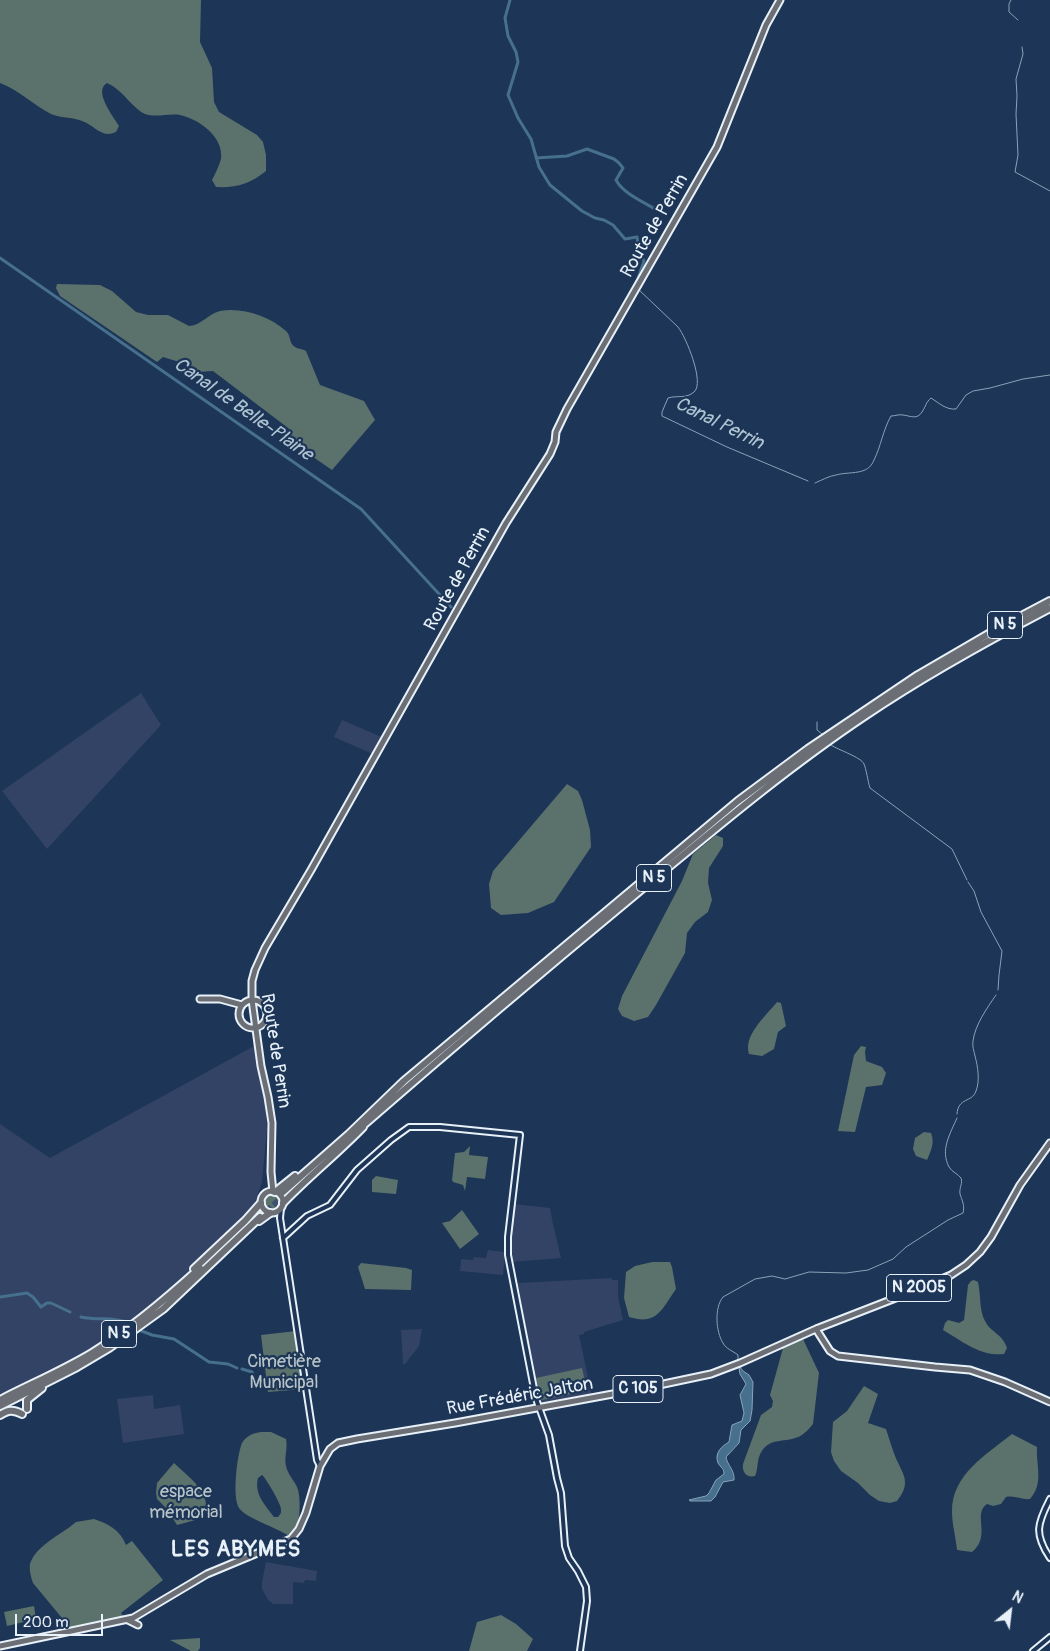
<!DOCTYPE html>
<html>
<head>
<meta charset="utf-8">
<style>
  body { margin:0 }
  #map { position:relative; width:1050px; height:1651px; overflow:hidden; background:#1d3557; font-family:Pangolin,sans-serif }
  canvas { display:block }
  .north { position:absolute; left:985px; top:1586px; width:50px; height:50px; -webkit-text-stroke:4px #1d3557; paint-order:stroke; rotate:29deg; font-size:14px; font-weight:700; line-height:20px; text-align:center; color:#e8f1f8 }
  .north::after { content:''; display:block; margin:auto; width:18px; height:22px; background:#e8f1f8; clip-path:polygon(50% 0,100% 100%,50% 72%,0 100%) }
  .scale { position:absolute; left:15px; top:1614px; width:88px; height:22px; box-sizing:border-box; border:2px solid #e8f1f8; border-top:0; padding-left:6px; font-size:15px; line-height:18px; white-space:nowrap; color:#e8f1f8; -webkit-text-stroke:4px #1d3557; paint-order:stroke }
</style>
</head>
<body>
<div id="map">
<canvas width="1050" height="1651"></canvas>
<div class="north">N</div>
<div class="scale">200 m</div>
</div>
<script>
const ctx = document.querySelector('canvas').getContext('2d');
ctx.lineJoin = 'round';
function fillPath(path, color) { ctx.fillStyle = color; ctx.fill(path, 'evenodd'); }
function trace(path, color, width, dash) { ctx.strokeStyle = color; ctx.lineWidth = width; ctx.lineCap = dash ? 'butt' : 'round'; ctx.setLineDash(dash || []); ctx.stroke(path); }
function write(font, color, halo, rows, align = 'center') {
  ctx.font = font + ' Pangolin,sans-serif'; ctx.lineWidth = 4.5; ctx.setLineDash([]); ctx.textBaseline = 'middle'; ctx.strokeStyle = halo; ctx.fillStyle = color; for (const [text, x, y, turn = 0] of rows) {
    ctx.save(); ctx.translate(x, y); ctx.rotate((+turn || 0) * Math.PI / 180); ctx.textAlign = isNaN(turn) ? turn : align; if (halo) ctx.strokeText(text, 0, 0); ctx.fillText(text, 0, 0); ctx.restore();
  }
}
const built = new Path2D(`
  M141,693L161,725L47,849L2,791Z
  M342,720L384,738L375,755L334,737Z
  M254,1046L265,1101L267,1129L262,1182L252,1211L156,1302L102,1343L35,1380L0,1394V1124L50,1158Z
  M514,1204L550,1208L553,1224L561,1258L512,1262L510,1239Z
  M488,1250L504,1252L505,1255L503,1275L460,1271L461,1259L473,1260L474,1257L486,1258Z
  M612,1278V1280H618V1297L623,1320L584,1332V1334L579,1335L592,1396L540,1406L518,1283Z
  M422,1329L419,1346L405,1364H403L401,1330Z
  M153,1395L154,1409L180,1405L184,1434L123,1443L117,1399Z
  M266,1562L317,1571L316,1581L305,1580L304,1583L293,1582V1604H273L268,1600L262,1589V1582Z`);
const green = new Path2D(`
  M0,0H201L200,42L212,68L214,102L219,112L257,135L263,142L266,155V171C250,184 236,188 216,187L212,180C215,174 219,166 221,159C224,137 199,119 180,115C169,113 156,118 145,114C132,108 123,90 107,83C93,91 113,116 119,126L116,132C101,139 95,125 82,121C72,117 60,118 51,114C33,105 19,90 0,83Z
  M57,284L100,285L112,291L136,312L148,315H168L189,326C202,325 208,314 220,311C242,307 269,316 286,331C291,335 289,344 295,347C298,349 303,349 306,351L320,385L364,401L375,420L332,470L287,439L292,431L213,371L198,372L189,365L163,357L157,362L60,296L56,288Z
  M567,784L578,791L582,800L590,830L591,847L554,902L528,913L501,915L491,908L489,884L493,871Z
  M716,835L723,838V846L709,868L708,883L712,900L708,912L695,922L687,933L685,953L656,1005L648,1017L634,1021L622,1016L618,1009L622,996L682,881L693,854Z
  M777,1002L781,1003L786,1026L778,1032L774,1049L762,1056L749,1054C743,1035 766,1016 777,1002Z
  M861,1046L866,1047L865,1052L866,1061L882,1067L886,1073L882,1085L866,1087L855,1132L838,1131L854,1055Z
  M924,1132L931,1133C935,1143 931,1150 927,1160L916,1156L913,1149L915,1138Z
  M470,1146L469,1155L488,1157L485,1179L467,1177L465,1191L463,1185L453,1182L452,1180L455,1153L464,1152Z
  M376,1176L398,1180L396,1194L372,1192V1180Z
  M264 1203a8 8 0 1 1 16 0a8 8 0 1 1-16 0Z
  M462,1210L479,1234L460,1249L442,1223L450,1221Z
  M652,1262H670L672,1267L676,1289C662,1309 657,1326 629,1317L624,1298L626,1272L635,1266Z
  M361,1263L406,1268L412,1270L411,1290L365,1289L358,1267Z
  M974,1280L978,1282C981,1295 979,1310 985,1321C991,1333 1002,1333 1007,1348L1004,1354C981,1357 962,1341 943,1330L945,1323L948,1320L959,1323L964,1320L968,1285L971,1281Z
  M296,1331L305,1389L268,1392L261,1335Z
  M803,1339L819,1373L813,1424C810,1428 806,1432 802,1435C786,1445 768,1434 759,1457C757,1463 758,1470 755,1476C746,1478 742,1472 743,1464L761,1415L772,1407L773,1401L770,1395L783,1348Z
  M582,1368L587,1391L541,1400L536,1378Z
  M864,1386L878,1394L868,1423L886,1429C889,1438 892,1448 895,1456C903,1475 912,1482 897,1501L890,1503L879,1501L870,1495L858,1483L841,1471L834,1461L831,1452L833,1422L847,1411Z
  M261,1432H271L286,1439C288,1449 284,1456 286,1466C288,1475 294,1480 297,1487C301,1496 300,1518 297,1527C295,1531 292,1533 289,1536C276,1527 247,1519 239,1508C232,1497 237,1455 242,1443C246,1436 253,1433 261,1432ZM262,1475C266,1478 281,1504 281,1509C281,1514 281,1513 278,1517H274C265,1505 254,1494 258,1478Z
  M1012,1434L1037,1447C1036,1467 1044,1483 1030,1499C1021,1500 1015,1495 1006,1497L1001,1504L993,1506L987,1504C972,1514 992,1536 972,1552L957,1550C956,1538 952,1524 952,1512C951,1475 987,1454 1012,1434Z
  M174,1463C185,1474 207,1489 206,1506C206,1510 204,1515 203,1518L177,1525L167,1509L157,1499L156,1493L157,1483Z
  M94,1519C109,1524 120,1530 126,1545L132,1541L163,1580L121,1613L123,1616L71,1629L33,1583C31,1577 29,1570 30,1564C35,1547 58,1536 71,1526L76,1522Z
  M34,1606L36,1619L7,1626L4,1612Z
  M501,1615L516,1624L533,1639L527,1651H469L477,1622Z
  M200,1638V1648L198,1651H191L170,1640Z`);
const water = new Path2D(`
  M739,1366L743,1371L749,1375L753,1382L752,1410L750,1421L741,1430L739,1443L726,1457C727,1465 735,1470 734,1480L723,1482L715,1497L711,1501H690L689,1500L706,1496L709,1493L716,1480L724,1474C724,1468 721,1468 718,1463C714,1453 722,1446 729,1442L732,1425L742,1421L744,1413L740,1395L746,1384L740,1374Z`);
const stream = new Path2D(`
  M1011,0L1009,4V12L1018,20
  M1022,47L1023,54L1016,79L1017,96L1016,114L1018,155L1015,172L1050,191
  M637,288L678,327C686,337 705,383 694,392C686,399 678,395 668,398L662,412V416L727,447L808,481
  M815,483C822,480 829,476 836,475C850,471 868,476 874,460C881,446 883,430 891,416C895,416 899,414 903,415C911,416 917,420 922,412C926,406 926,402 931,398C939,403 946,410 956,409L966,395L973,391L990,388L1023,379L1050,375
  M817,722V730L822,734
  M831,745C838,750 861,757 864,764C866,768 868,782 870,788L952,849L967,880
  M968,882L974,891L981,912L1002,951L999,975L998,990
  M957,1114C958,1097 972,1103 976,1091C980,1081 978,1067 975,1056C974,1051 972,1046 973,1041C975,1025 987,1008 996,995
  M738,1363V1355C733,1351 726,1349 723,1343C716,1332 714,1308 723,1297L755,1279L772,1276L785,1279L809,1272L846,1273L868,1270L893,1259L906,1247L948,1220L963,1213C965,1206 962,1200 960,1194C959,1188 963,1183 961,1178C958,1174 952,1172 949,1167C940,1150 950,1134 957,1118`);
const canal = new Path2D(`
  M510,0L505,18L508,36L516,52L518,62L508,95L518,118L531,139L539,167L550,185L582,211L595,218L604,220L613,225L625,239L637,237L639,250L644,261L635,287
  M536,158L567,156L587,149L614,159L619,163L623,168L616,180C624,195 648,204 662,213
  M0,258L361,509L451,607
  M0,1297L27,1293L33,1297L41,1307L47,1303H51L70,1312
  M81,1317C98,1321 112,1316 129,1323
  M139,1330L152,1335L174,1339L209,1362L228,1364L237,1368
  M242,1369L252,1372L258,1387`);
const highwayTunnel = new Path2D(`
  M260,1217L286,1194`);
const minor = new Path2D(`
  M281,1208L280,1218L317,1460L320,1466
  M283,1238L307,1216L330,1205L357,1170L391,1140L409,1127H440L520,1135L508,1237V1255L536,1399L549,1435L557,1478L561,1493L565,1546L569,1558L578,1571L586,1587L587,1601L580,1651
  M1050,1499C1037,1524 1034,1534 1050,1558
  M1033,1651L1050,1637`);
const major = new Path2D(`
  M200,999H220L242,1005
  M239 1014a14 14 0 1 1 28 0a14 14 0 1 1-28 0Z
  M261 1202a11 11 0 1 1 22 0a11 11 0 1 1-22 0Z
  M273,1192L271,1172L272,1123L268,1097L261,1066L252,1000V981L255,970L265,948L311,870L506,523L550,454L555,442L556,432L567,409L717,147L766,25L780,0
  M816,1329L830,1351L838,1356L935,1367L970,1370L1005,1382L1050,1402
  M128,1620L138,1625
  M0,1646L133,1618L207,1574L291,1539L299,1529L306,1513L320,1466L330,1449L338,1443L357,1439L455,1423L640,1389L711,1374L740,1363L816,1329L906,1294L951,1275L966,1265L980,1252L991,1237L1020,1185L1050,1143`);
const highway = new Path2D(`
  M360,1128C451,1049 543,971 636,894C711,832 785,769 866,715C925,675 987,641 1050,608
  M275,1192L295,1176
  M283,1192L349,1134L404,1081L738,801L808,749L918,675L997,629L1050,601
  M283,1203C309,1176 338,1153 363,1127
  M259,1221L270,1213
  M194,1269L245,1221L261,1203
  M0,1400C31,1384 62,1371 92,1353C131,1329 166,1299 200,1268
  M0,1406L77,1367L109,1348L163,1309L260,1217
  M27,1409V1400L42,1388
  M0,1415C8,1410 13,1409 22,1414`);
const shields = [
  [1005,625,35],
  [654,878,35],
  [919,1288,65],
  [119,1334,35],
  [638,1389,50]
];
const shieldNames = [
  ["N 5",1005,625],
  ["N 5",654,878],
  ["N 2005",919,1288],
  ["N 5",119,1334],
  ["C 105",638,1389]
];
const streetNames = [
  ["Route de Perrin",655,226,-60],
  ["Route de Perrin",458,579,-61],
  ["Route de Perrin",275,1051,81],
  ["Rue Frédéric Jalton",520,1397,-10]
];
const parkNames = [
  ["Cimetière",284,1362],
  ["Municipal",284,1383],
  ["espace",186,1492],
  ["mémorial",186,1513]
];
const waterNames = [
  ["Canal de Belle-Plaine",243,410,35],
  ["Canal Perrin",719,424,26]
];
const districtNames = [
  ["LES ABYMES",236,1550]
];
fillPath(built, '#334365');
fillPath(green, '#5b716c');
fillPath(water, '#46708e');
trace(water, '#87a4b8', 1);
trace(stream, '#87a4b8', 1);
trace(canal, '#46708e', 3);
trace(highwayTunnel, '#3b516f', 6, [6, 3]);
trace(minor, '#e8f1f8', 8);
trace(major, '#e8f1f8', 9);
trace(highway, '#e8f1f8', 10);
trace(minor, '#1d3557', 4);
trace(major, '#6b6f75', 5);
trace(highway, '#6b6f75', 6);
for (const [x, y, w] of shields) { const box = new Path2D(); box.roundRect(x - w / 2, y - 13.5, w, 27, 4); ctx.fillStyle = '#1d3557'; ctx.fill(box); trace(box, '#e8f1f8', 1); }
write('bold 16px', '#e8f1f8', null, shieldNames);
write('18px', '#e8f1f8', '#1d3557', streetNames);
write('18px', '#b7c4c7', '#1d3557', parkNames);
write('italic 19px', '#afc4d3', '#1d3557', waterNames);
ctx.letterSpacing = '1px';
write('bold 22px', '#e8f1f8', '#1d3557', districtNames);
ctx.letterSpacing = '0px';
</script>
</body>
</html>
